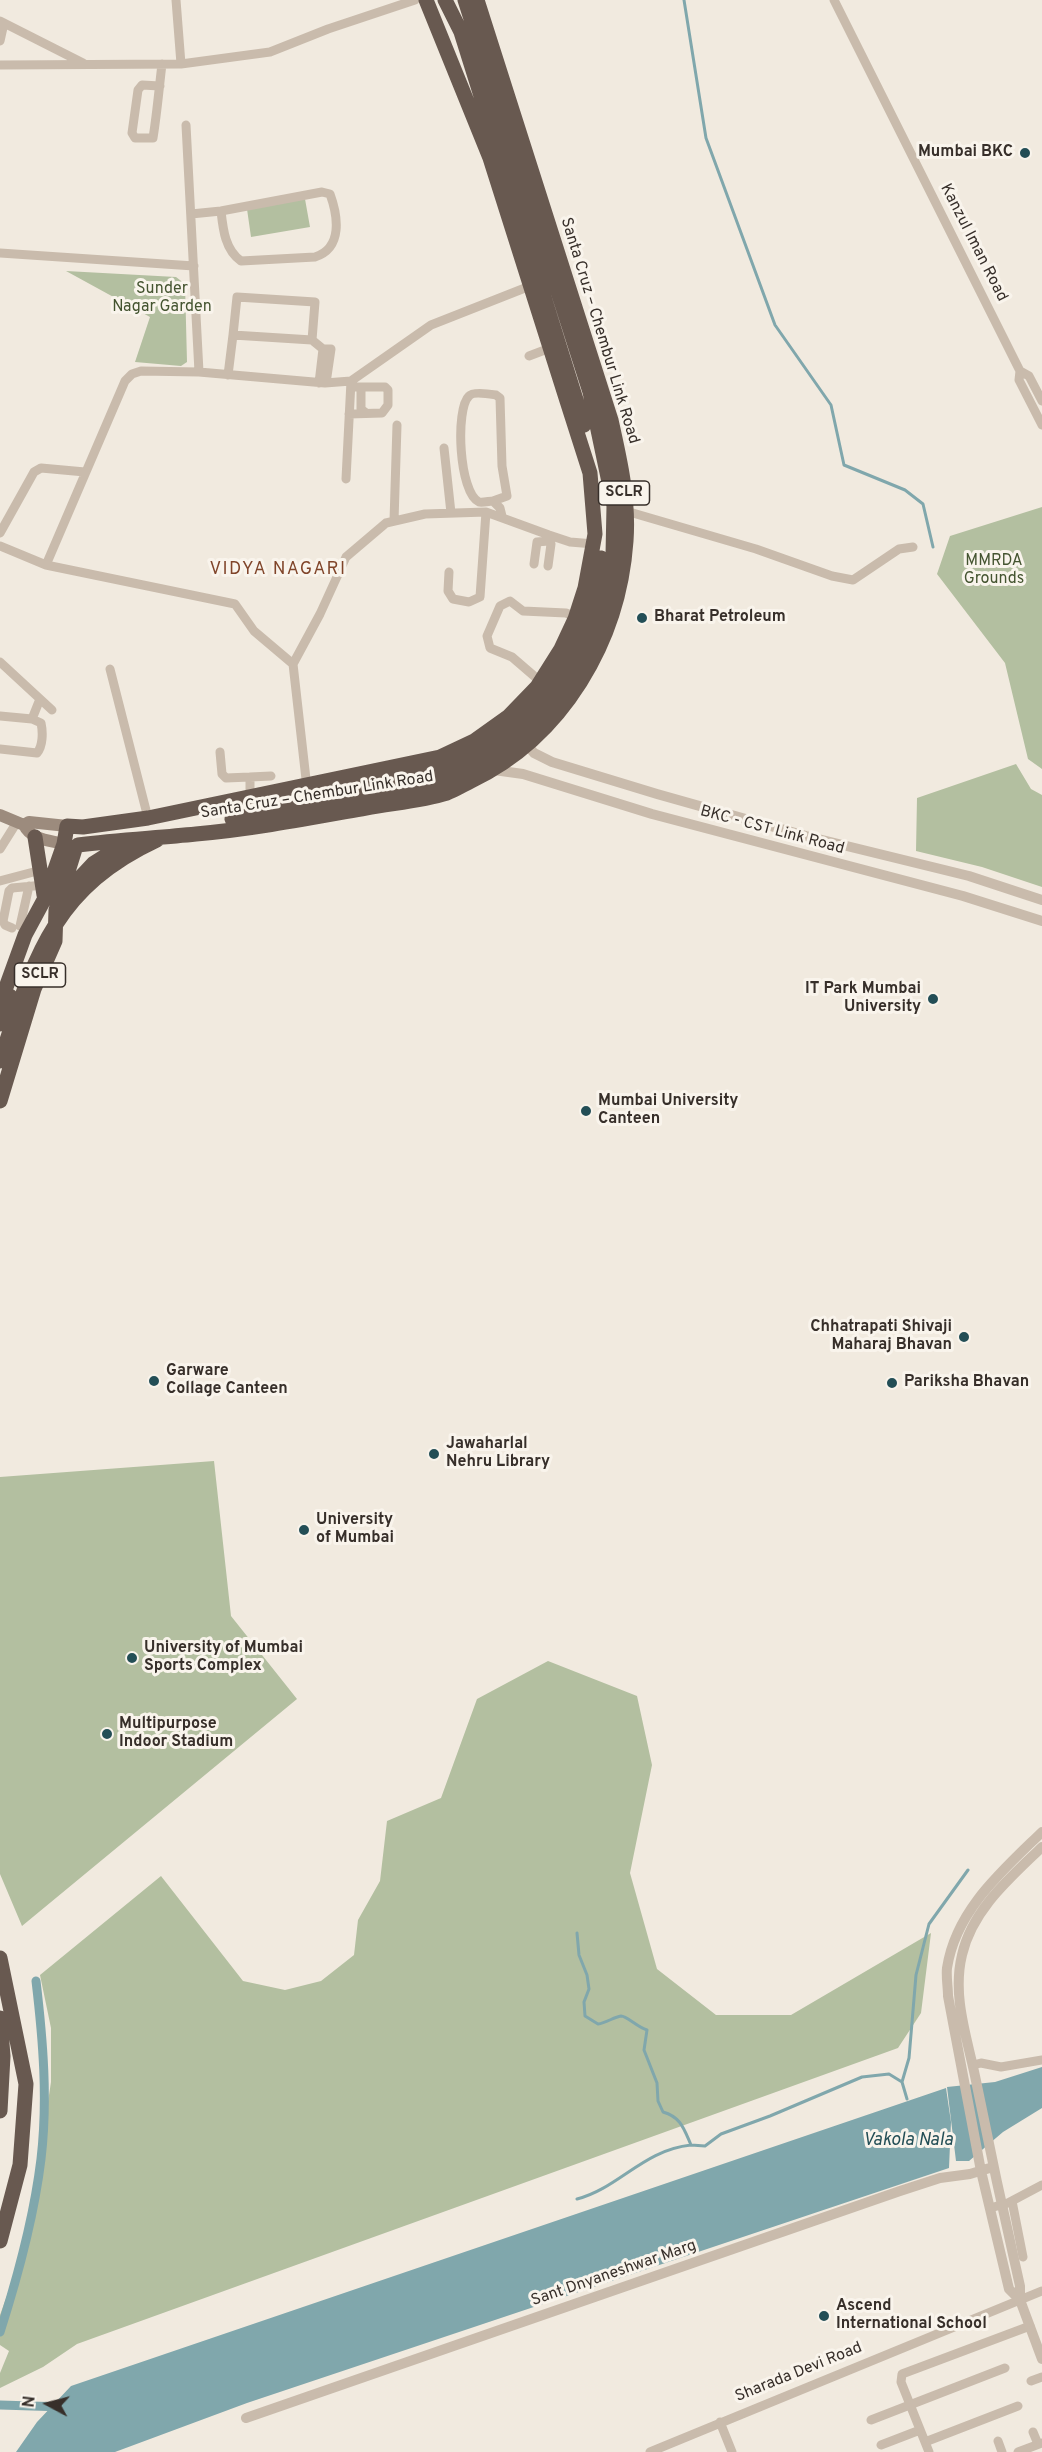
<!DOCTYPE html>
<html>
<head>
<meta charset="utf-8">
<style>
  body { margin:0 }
  #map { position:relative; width:1042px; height:2452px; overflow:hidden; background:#f1eadf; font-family:Overpass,sans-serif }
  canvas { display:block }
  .north { position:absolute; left:18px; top:2374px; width:60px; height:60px; -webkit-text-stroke:4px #f9f4ec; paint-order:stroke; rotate:277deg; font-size:16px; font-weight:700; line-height:24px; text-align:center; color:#372f2a }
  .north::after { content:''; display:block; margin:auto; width:21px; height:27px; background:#372f2a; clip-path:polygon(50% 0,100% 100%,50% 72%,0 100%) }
</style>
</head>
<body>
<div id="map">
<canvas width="1042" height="2452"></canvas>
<div class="north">N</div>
</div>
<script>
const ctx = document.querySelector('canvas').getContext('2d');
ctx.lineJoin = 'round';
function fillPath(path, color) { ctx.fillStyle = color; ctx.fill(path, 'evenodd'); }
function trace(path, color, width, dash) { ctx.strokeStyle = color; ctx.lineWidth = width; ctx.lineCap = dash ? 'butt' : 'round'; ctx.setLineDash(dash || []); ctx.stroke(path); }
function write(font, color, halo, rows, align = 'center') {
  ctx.font = font + ' Overpass,sans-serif'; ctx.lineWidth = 6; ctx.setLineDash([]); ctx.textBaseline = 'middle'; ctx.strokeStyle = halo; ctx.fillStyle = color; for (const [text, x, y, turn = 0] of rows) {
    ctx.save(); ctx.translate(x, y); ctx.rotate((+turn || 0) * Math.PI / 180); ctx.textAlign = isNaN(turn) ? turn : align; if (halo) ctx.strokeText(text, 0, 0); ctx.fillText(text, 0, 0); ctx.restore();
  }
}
const green = new Path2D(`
  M305,199L310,227L251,237L247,209Z
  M66,271L176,277L185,284L187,362L181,366L135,362L150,317Z
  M1042,507V769L1028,759L1005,663L937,574L950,536Z
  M1016,764L1031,789L1042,795V887L982,867L916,851L917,798Z
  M214,1461L231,1616L297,1699L22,1926L0,1874V1477Z
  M548,1661L637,1696L652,1765L630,1873L657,1969L716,2015H791L931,1933L921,2013L898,2048L77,2344L43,2367L0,2388V2373L9,2351L0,2345V2315L27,2240L51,2082V2028L40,1975L161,1876L243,1981L285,1990L321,1981L354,1955L358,1920L380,1881L387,1821L441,1798L477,1699Z`);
const water = new Path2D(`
  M1042,2067V2108L1003,2132L969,2161H956L947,2087L995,2082Z
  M946,2088L951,2122L949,2168L247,2403L115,2452H16L37,2422L71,2386Z`);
const stream = new Path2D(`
  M684,0L706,138L775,325L831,405L844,465L905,490L923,504L933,547
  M577,1933L579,1955L587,1975L589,1989L584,2002L585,2016L598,2024C606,2023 614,2017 621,2016C627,2016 637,2027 647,2030L644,2050L657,2083L658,2101L663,2112C681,2117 684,2129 691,2145L705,2146L721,2134L770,2116L862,2077L889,2074L902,2082L907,2099
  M902,2082L909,2058L916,1975L929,1924L968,1870
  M577,2199C619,2188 643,2150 691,2145`);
const canal = new Path2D(`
  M0,2332C18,2276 34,2217 41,2159C48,2100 43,2040 36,1981
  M0,2405L64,2407`);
const minor = new Path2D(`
  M176,0L181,64
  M834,0L1020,371L1029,376L1042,401
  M0,21L83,63
  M0,41L4,23
  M0,65L181,64L270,52L328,29L415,0
  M160,86L142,85L138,90L132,133L135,138H153C157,113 159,89 162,64
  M186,125L199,372
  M191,214L221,211L322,192L330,194C338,216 343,248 315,257L241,261C225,250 223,229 221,211
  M0,253L194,266
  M312,340L233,335L237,297L315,302L312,340L323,349H331L326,383
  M529,356L550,348
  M1020,371L1019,380L1042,425
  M228,375L233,335
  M319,383L323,349
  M361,387V409L366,413
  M349,414L382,413L388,405V390L385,387H351
  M444,448L451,513
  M346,479L351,381
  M493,501L507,496L502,466L500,398L496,395C490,394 473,391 469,396C455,409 459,493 479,502C482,503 490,501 493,501L500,508L502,516
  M626,511L756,549L832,576L853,580L899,549L913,547
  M394,521L397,425
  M0,533L34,472L41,468L85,472
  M0,546L46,565L125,381L132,374L141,371L199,372L325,383L351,381L431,325L530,286
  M534,564L537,542L548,541
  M46,565L235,604L254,631L293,664L307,788
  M548,566L551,544L549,538
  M449,572L448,591L453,599L469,602L480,597L486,512
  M0,662L52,710
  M293,664L320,614L346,557L386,523L425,514L486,512L549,535L570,542L594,544
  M110,669L148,818
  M541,682L512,657L490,648L487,636L500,606L510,601L523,611L566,613L576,617
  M0,716L32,719L41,723C43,732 43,746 37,753L0,749
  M32,719L40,699
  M220,752L222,774L226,778L250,777V796
  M250,777L271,776
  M0,849L17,822
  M0,881L41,870
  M20,926L29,886
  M12,928L5,925L3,921L9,891L12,888L44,885
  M973,2065L981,2063L1001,2067L1042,2060
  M1012,2201L1023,2257
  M990,2208L1008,2203L1042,2185
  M1031,2381L1042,2377
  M871,2420L1005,2368
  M720,2422L732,2452
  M1033,2432L1038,2444
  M998,2441L1002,2452
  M925,2442L1018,2406
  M881,2445L920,2430
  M650,2452L1042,2291
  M929,2452L901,2382L902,2374L1030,2326
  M1018,2452L1042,2443`);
const tertiary = new Path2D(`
  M527,745L534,753L552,762L657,794L806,836L969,876L1042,900
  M494,770L523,774L652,814L963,896L1042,921
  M1042,1847C1010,1878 972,1910 962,1955C952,1996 967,2037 975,2076C989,2146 1004,2216 1020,2286V2300L1042,2359
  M1020,2300L1009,2289L981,2171L948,1996C948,1987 946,1977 947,1968C956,1910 1002,1871 1042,1832
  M246,2418L900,2191L940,2178L970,2174L993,2167`);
const secondary = new Path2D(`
  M0,815L24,825C31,840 49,840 64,844
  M24,825L29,822L67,826`);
const trunk = new Path2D(`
  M445,0L461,32L584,425
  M314,793C353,786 393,782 431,772C448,768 466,758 481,749C551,706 588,638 601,558
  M232,819L437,783L473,767L503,749L535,722L567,685L598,622L608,589L613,555L614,506L590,392L465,0
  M35,837L44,895
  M63,896L94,863L129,841
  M0,1004L25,935L45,898L64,844L67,826L83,827L148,818L440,757L474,741L509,716L537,687L561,649L575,619L585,588L595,534L590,473L567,401L490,158L426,0
  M0,1024L10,996
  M0,1061C34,959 52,889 157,840
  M0,1101L34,989L55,941L56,910L75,849L78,845C118,840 157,838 196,834C253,829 310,818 366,808C392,803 421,801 447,793C455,790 463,785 471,781C563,737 619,641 626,541C629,499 620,460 611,420L477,0
  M0,1958L26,2084L20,2165L0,2241
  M0,2018L3,2056L0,2111`);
const markers = [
  [1025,153,6,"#234e56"],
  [642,618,6,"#234e56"],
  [933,999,6,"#234e56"],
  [586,1111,6,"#234e56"],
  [964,1337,6,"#234e56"],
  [154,1381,6,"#234e56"],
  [892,1383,6,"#234e56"],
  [434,1454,6,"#234e56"],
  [304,1530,6,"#234e56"],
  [132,1658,6,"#234e56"],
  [107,1734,6,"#234e56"],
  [824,2316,6,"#234e56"]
];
const shields = [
  [624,493,51],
  [40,975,51]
];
const shieldNames = [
  ["SCLR",624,493],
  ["SCLR",40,975]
];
const poiNames = [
  ["Mumbai BKC",1013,153,"right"],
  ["Bharat Petroleum",654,618],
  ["IT Park Mumbai",921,990,"right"],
  ["University",921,1008,"right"],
  ["Mumbai University",598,1102],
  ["Canteen",598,1120],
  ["Chhatrapati Shivaji",952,1328,"right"],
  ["Maharaj Bhavan",952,1346,"right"],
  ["Garware",166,1372],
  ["Collage Canteen",166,1390],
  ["Pariksha Bhavan",904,1383],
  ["Jawaharlal",446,1445],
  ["Nehru Library",446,1463],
  ["University",316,1521],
  ["of Mumbai",316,1539],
  ["University of Mumbai",144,1649],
  ["Sports Complex",144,1667],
  ["Multipurpose",119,1725],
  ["Indoor Stadium",119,1743],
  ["Ascend",836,2307],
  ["International School",836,2325]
];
const streetNames = [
  ["Kanzul Iman Road",973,243,63],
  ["Santa Cruz – Chembur Link Road",599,331,73],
  ["Santa Cruz – Chembur Link Road",317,796,-9],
  ["BKC - CST Link Road",772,831,15],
  ["Sant Dnyaneshwar Marg",614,2274,-19],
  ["Sharada Devi Road",799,2373,-22]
];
const parkNames = [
  ["Sunder",162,290],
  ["Nagar Garden",162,308],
  ["MMRDA",994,562],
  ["Grounds",994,580]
];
const neighbourhoodNames = [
  ["VIDYA NAGARI",278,570]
];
const waterNames = [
  ["Vakola Nala",908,2141]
];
fillPath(green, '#b3bfa0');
fillPath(water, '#80a7ac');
trace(stream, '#80a7ac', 3);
trace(canal, '#80a7ac', 9);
trace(minor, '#c9bbac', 9);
trace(tertiary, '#c9bbac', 10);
trace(secondary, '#9c8b7d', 12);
trace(trunk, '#685950', 15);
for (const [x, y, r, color] of markers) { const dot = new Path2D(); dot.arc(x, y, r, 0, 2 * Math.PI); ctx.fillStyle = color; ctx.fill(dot); trace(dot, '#f9f4ec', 2); }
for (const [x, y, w] of shields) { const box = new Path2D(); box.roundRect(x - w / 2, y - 12, w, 24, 4.5); ctx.fillStyle = '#f9f4ec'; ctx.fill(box); trace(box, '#372f2a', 1.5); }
write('bold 15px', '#372f2a', null, shieldNames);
write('bold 16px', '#372f2a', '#f9f4ec', poiNames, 'left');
write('16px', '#372f2a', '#f9f4ec', streetNames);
write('16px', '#445430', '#f9f4ec', parkNames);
ctx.letterSpacing = '1.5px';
write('18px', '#80452a', '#f9f4ec', neighbourhoodNames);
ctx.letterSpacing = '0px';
write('italic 18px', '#234e56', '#f9f4ec', waterNames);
</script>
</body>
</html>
